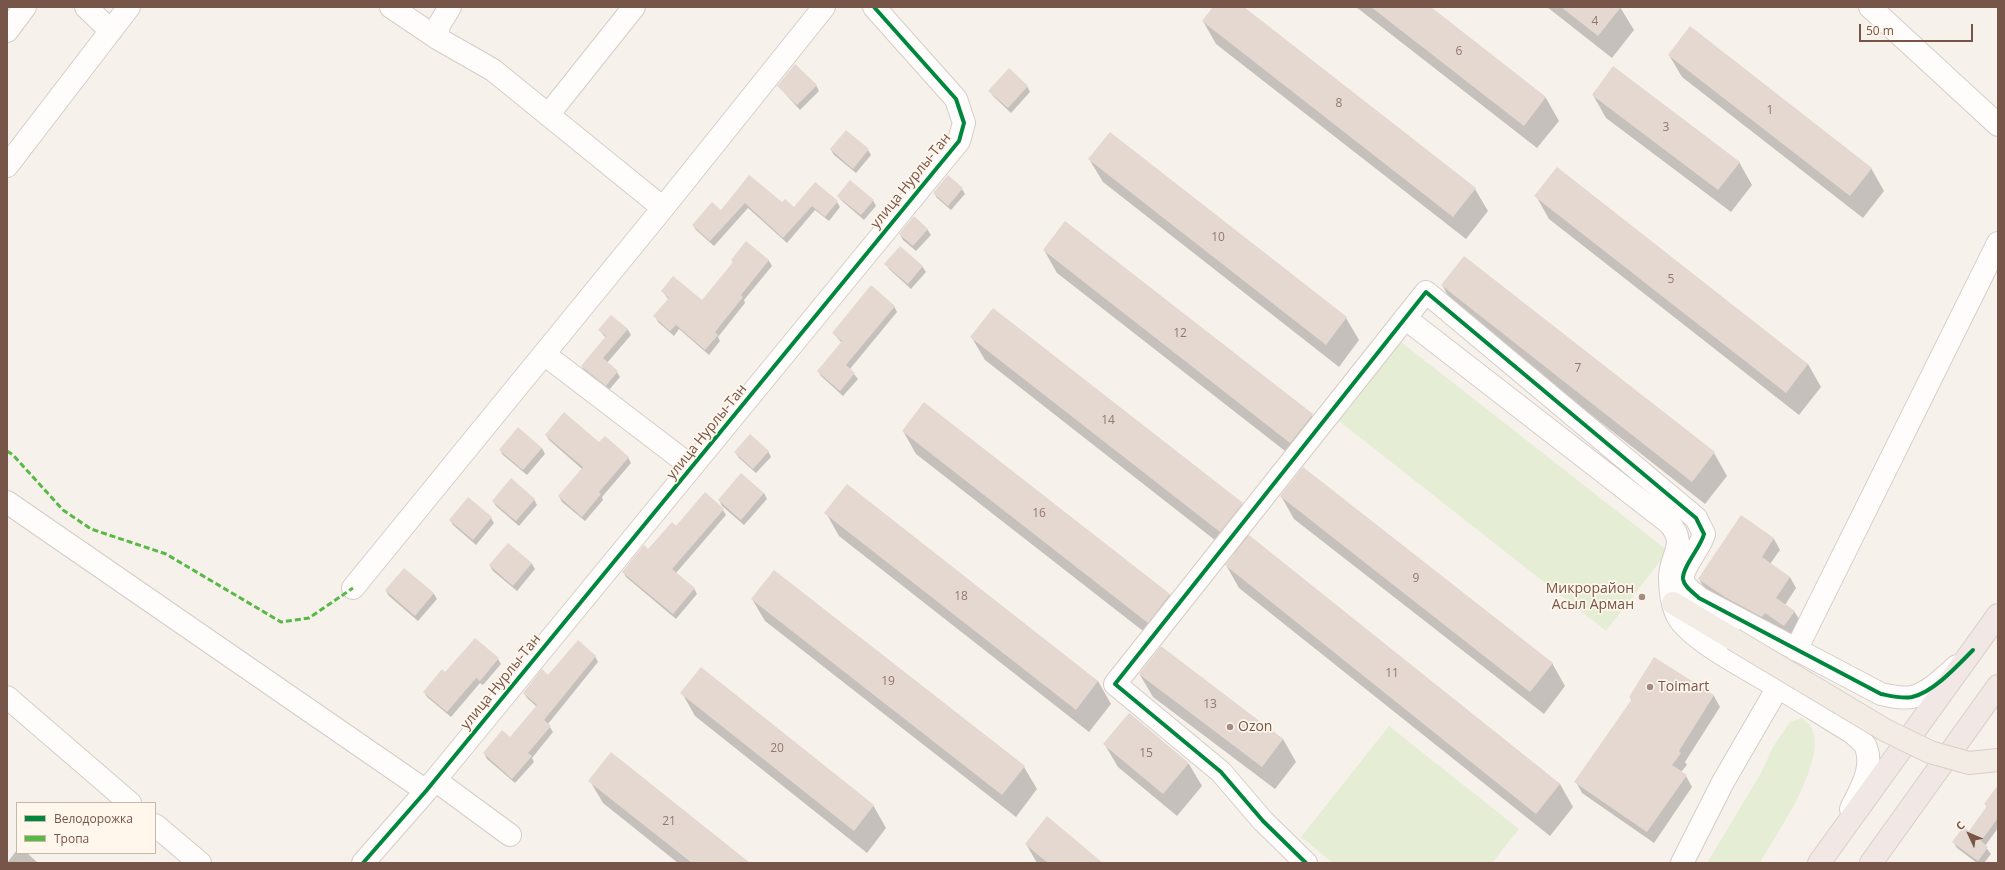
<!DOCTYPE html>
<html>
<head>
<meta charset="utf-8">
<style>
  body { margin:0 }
  #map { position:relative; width:2005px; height:870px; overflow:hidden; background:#f7f1eb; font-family:"Open Sans",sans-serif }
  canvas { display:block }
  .frame { position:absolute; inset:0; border:8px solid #775549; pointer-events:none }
  .legend { position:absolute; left:16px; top:802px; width:140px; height:52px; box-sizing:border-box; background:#fff6ec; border:1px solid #c9b6ab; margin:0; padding:5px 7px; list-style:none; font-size:12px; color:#775549 }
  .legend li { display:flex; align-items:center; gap:8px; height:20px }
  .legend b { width:20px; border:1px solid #c9b6ab }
  .north { position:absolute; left:1949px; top:814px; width:40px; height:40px; -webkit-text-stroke:3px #fff6ec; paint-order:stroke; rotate:314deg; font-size:11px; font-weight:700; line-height:16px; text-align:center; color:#775549 }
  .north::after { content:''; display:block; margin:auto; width:14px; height:18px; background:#775549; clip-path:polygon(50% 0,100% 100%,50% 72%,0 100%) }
  .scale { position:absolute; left:1859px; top:24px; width:114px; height:18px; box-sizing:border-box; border:2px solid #775549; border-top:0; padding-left:5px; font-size:12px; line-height:14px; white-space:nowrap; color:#775549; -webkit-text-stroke:3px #fff6ec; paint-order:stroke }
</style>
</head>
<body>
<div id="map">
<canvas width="2005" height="870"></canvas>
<div class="frame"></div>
<ul class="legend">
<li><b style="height:5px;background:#00873e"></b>Велодорожка</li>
<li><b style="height:5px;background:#58b947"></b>Тропа</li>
</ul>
<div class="north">С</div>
<div class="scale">50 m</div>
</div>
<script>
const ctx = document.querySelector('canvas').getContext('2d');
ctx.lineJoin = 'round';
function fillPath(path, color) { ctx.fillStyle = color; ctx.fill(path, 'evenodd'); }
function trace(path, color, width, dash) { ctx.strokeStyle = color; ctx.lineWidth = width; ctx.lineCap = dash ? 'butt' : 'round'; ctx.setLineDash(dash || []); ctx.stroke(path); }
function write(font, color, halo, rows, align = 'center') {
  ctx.font = font + ' "Open Sans",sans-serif'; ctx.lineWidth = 3.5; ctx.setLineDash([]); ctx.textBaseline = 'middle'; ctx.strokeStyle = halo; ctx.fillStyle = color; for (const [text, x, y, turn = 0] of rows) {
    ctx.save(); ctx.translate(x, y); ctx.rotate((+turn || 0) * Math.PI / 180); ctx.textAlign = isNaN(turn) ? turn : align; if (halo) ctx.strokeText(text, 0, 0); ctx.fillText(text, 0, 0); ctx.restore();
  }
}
const green = new Path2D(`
  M1401,342L1668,551L1606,631L1339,421Z
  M1802,718C1805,721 1811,725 1812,729C1827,762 1777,833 1760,863H1707L1761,773L1774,745L1790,722Z
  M1389,726L1519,829L1492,863H1333L1301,837Z`);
const shadow = new Path2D(`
  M1214,7H1242L1475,189L1488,211L1466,239L1216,44L1203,21Z
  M1356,7H1429L1546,98L1559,121L1537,148Z
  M1547,7H1620L1634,30L1612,58Z
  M1669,55L1871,168L1884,191L1863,218L1682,77Z
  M816,85L819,91L800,110L778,86Z
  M1027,86L1030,92L1011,113L993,96L990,91Z
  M1593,95L1739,162L1752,185L1731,212L1606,118Z
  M831,150H868L871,155L856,173L834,155Z
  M1089,159L1346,318L1359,340L1339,367L1103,182Z
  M750,176L782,203L794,209L837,202L840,207L829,221L815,210L787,243L748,208L714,246L696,230L693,225L721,211Z
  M962,189L965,194L951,210L937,198L934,193Z
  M838,196L873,200L876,206L864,220L842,201Z
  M1536,196L1808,364L1821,387L1799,415L1549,219Z
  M1066,223L1312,415L1325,438L1303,465L1057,273L1044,250Z
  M927,229L931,235L916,251L903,240L900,234Z
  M746,243L769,261L772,266L744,300L745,303L718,337L720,341L709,355L679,329L674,336L658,322L655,316L669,300L662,291L702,302L733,263L732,260Z
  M886,264L922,266L926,272L911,289L889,269Z
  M1442,285L1714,453L1727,476L1705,504L1455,308Z
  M894,306L897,312L850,369L858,379L843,396L821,376L818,371L842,343L833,333Z
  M611,316L628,330L631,335L607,363L617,372L620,377L609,390L585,372L582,366L606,338L599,330Z
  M972,338L1242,504L1255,526L1248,535L1560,784L1573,807L1550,836L1239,588L1226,565L1234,555L985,360Z
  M924,403L1170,595L1183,617L1161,645L916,454L903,431Z
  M546,435L599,444L628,457L631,463L602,497L603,500L585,521L562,502L559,496L582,469L549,440Z
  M542,448L545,454L527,475L503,455L500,450Z
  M768,451L771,457L756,473L739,458L735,452Z
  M764,493L767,499L744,525L722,506L719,500Z
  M1281,496L1552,663L1565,686L1544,714L1294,519Z
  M468,498L491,518L494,523L476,545L453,525L450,520Z
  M534,499L537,505L519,526L496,506L493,501Z
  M723,510L726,515L676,573L694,588L697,594L676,619L626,577L623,572L676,527Z
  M826,513L1098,681L1111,704L1089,732L839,536Z
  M1741,517L1774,539L1780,550L1770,564L1790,577L1796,588L1785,605L1794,611L1801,622L1791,637L1772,624L1769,628L1705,590L1699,579Z
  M508,544L532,564L535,569L517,591L493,571L490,566Z
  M404,569L434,594L437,599L418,621L389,596L386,591Z
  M752,599L1024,767L1037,789L1016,817L765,621Z
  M1161,648L1283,739L1296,762L1275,789L1153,697L1140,675Z
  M595,656L598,662L548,724L553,732L532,758L534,762L515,783L487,759L484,753L510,739L537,707L527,698L524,693Z
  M498,659L501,664L483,685L480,683L451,717L427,697L424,692L445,673Z
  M1654,659L1714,696L1720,707L1685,762L1687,765L1681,772L1686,776L1692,787L1654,843L1582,793L1576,782L1632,701L1630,697Z
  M682,693L873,805L886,828L867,853L695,716Z
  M1130,714L1189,764L1202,786L1177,816L1118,767L1105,745Z
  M590,781L748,863H678L603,803Z
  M1998,786V828L1985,846L1991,854L1984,863H1977L1957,848L1953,842L1969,832L1987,807L1985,804Z
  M1026,844L1100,863H1037Z
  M17,850V853H27L38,863H7Z`);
const building = new Path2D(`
  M1213,7H1244L1476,188L1453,217L1202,21Z
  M1371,7H1431L1546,97L1524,126Z
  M1561,7H1621L1598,36Z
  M1690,26L1872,168L1850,196L1668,55Z
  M795,64L817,85L797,105L777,86Z
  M1613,66L1740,162L1718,190L1592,95Z
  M1009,68L1028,86L1008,108L988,91Z
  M846,130L869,149L853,169L830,149Z
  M1110,132L1347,317L1326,345L1088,159Z
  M1557,167L1808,364L1786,393L1534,196Z
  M749,175L782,202L785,199L794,207L815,182L838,201L825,217L812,206L783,238L745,203L710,241L692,225L712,202L721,210Z
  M948,175L963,188L948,206L933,193Z
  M850,180L874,200L861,215L837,196Z
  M914,216L928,229L913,246L899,234Z
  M1065,221L1313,414L1290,443L1043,250Z
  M746,241L769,260L741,295L743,297L715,332L718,335L705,350L676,325L670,331L653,316L669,298L661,291L673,276L702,300L733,262L731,260Z
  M900,246L923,266L908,284L884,264Z
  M1464,256L1715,452L1692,482L1441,285Z
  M871,285L895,306L846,365L855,373L840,391L817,371L842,341L832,333Z
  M993,308L1243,503L1220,532L970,337Z
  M611,315L628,329L603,358L618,371L606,386L581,366L606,336L598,330Z
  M924,402L1170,594L1148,623L902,431Z
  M564,412L599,442L605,436L629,457L599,492L601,494L582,517L558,496L583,467L545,435Z
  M518,427L542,448L523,470L499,450Z
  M750,434L769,451L753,469L734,452Z
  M1303,467L1553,663L1530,692L1280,496Z
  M741,473L764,493L741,520L718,500Z
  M511,478L535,499L516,521L492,501Z
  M847,484L1098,681L1076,710L824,513Z
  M705,492L724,509L672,569L695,588L673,614L622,572L644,545L648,549L672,522L676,526Z
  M468,497L492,517L473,540L449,520Z
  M1741,515L1774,538L1762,557L1790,577L1776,598L1795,611L1784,626L1765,613L1762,617L1725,597L1698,579Z
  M1249,535L1560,784L1536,814L1225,565Z
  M508,543L532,563L513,586L489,565Z
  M404,568L434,593L415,616L385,590Z
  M774,570L1025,766L1002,795L751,599Z
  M475,638L499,658L480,681L476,678L447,712L423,692L442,669L445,672Z
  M578,640L596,656L544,720L551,726L528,753L532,756L512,779L483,753L502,730L510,737L537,705L523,693L542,669L548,675Z
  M1161,646L1283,739L1262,767L1139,674Z
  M1654,657L1714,695L1679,751L1681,753L1672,765L1687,775L1647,832L1574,782L1632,699L1629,697Z
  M701,667L874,805L854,831L680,693Z
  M1129,713L1189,763L1163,794L1103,744Z
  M611,752L750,863H692L588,781Z
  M1998,785V818L1981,841L1988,847L1978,861L1952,842L1963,827L1969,831L1987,806L1984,804Z
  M1047,816L1103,863H1048L1025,844Z`);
const minor = new Path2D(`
  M86,7L111,31
  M391,7L437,38L493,70L663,208
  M1870,7L1998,125
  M7,31L25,7
  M437,38L439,25L450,7
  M548,115L634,7
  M7,166L129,7
  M1405,318L1668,522C1689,544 1670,554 1670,578C1670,589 1672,603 1676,613C1685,638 1755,673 1778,687C1803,702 1828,718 1853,733C1857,737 1864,742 1866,747C1874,769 1860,790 1851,809
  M544,354L692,467
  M7,502L426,791
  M353,588L663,208L824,7
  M1796,650L1998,243
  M7,697L130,803
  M435,780L510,835
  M155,825L200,863
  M363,863L426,791L959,141L964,123L956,99L874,7
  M1306,863L1263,821L1221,772L1115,684L1426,292L1696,518L1704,534C1701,547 1682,567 1683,579C1684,587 1694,593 1699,598L1881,694C1891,696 1902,699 1912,697C1929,693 1944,677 1957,666
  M1682,863L1723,782L1778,687`);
const major = new Path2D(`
  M1673,603L1733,639`);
const highway = new Path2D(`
  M1819,863L1998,615
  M1871,863L1998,686`);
const majorBridge = new Path2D(`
  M1733,639L1885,730L1930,752L1969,763L1998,760`);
const quiet = new Path2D(`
  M7,451L13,455L63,510L91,529L166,554L281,622L309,618L353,588`);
const cycleway = new Path2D(`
  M363,863L426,791L959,141L964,123L956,99L874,7
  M1306,863L1263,821L1221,772L1115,684L1426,292L1696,518L1704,534C1701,547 1682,567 1683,579C1684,587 1694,593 1699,598L1881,694C1891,696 1902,699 1912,697C1934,692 1958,665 1973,650`);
const markers = [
  [1642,597,4,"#a48c82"],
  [1650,687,4,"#a48c82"],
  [1230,727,4,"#a48c82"]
];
const numberNames = [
  ["4",1595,22],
  ["6",1459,52],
  ["8",1339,104],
  ["1",1770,111],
  ["3",1666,128],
  ["10",1218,238],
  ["5",1671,280],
  ["12",1180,334],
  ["7",1578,369],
  ["14",1108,421],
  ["16",1039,514],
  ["9",1416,579],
  ["18",961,597],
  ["11",1392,674],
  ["19",888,682],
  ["13",1210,705],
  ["20",777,749],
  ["15",1146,754],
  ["21",669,822]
];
const streetNames = [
  ["улица Нурлы-Тан",911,181,-51],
  ["улица Нурлы-Тан",707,432,-51],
  ["улица Нурлы-Тан",501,682,-51]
];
const poiNames = [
  ["Микрорайон",1634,589,"right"],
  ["Асыл Арман",1634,605,"right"],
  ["Toimart",1658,687],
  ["Ozon",1238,727]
];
fillPath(green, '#e5eed4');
fillPath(shadow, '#0003');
fillPath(building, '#e4d8d1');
trace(minor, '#d6ccc8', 24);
trace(major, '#d9cec9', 24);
trace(highway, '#d9cec9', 24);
trace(minor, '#fefdfc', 22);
trace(major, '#f2ece5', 22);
trace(highway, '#f1e7e4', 22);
trace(majorBridge, '#d9cec9', 24, []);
trace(majorBridge, '#f2ece5', 22);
trace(quiet, '#58b947', 3, [6, 3]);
trace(cycleway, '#00873e', 4);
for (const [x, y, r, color] of markers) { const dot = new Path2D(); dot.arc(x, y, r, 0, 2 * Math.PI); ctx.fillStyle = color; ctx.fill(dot); trace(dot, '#fff6ec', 1.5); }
write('12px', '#94786d', null, numberNames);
write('14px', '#775549', '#fff6ec', streetNames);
write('14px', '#775549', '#fff6ec', poiNames, 'left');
</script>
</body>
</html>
